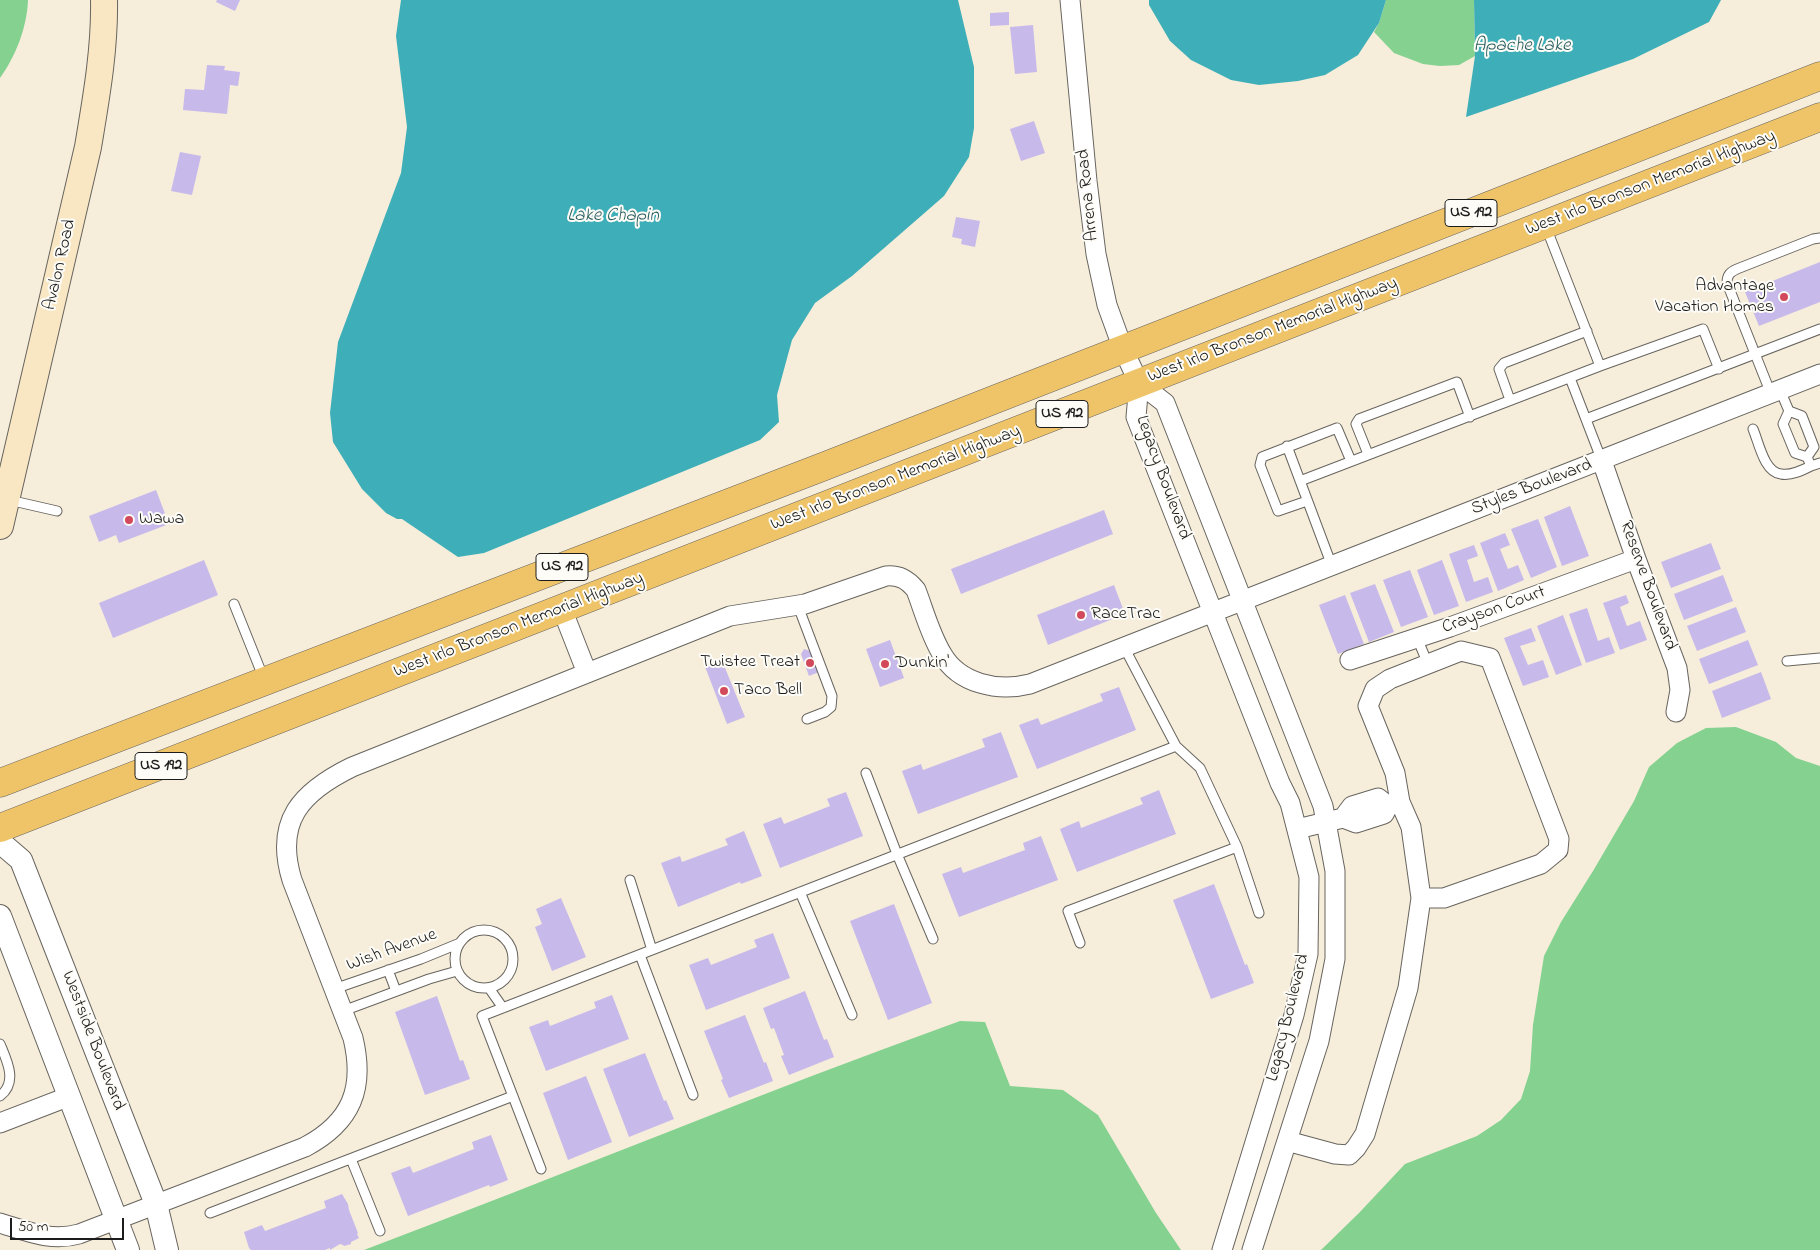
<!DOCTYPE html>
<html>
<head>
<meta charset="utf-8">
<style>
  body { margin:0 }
  #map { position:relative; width:1820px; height:1250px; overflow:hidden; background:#f6eddb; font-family:"Indie Flower",sans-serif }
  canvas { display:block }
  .scale { position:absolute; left:10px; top:1218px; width:114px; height:22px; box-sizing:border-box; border:2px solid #1c1c1c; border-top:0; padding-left:6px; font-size:15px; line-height:18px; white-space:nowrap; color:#1c1c1c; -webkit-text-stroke:4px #fdfcf7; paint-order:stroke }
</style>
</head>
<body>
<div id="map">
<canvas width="1820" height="1250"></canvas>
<div class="scale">50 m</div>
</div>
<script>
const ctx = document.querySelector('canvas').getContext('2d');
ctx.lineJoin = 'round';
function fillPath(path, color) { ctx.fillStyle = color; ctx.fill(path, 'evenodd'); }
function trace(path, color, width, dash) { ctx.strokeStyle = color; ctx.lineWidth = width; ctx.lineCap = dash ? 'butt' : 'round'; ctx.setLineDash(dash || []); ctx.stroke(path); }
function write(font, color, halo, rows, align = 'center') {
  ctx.font = font + ' "Indie Flower",sans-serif'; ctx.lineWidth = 4; ctx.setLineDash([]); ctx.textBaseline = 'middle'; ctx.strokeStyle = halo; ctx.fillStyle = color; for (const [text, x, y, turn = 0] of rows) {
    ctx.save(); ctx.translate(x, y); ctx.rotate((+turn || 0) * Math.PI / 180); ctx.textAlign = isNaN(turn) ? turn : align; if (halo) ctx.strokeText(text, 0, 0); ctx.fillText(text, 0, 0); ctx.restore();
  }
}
const green = new Path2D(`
  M0,0H28C27,27 16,56 0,78Z
  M1386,0H1474L1475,56L1459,65L1440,66L1423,64L1394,53L1374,32L1379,23Z
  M1736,727L1776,742L1796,758L1820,766V1250H1321L1359,1213L1405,1164L1477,1136L1501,1120L1521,1099L1530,1071L1533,1025L1544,956L1561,922L1593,871L1634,801L1649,767L1677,743L1706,728Z
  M960,1021L985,1022L1010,1086L1063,1090L1098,1115L1156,1213L1181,1250H364C563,1175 760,1093 960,1021Z`);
const water = new Path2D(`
  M401,0H958L974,67V128L969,157L944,196L852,276L815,303L792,340L777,395L779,422L760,440L484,553L458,557L402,519H397L386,513L362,489L333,442L330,413L338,342L401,173L407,127L396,36Z
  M1149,0H1386L1379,23L1358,55L1325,75L1298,81L1259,85L1231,80L1191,60L1170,41L1149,5Z
  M1474,0H1721L1709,22L1633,59L1466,117L1475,56Z`);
const building = new Path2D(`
  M217,0H240L235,11L216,2Z
  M1009,12V25L990,26V13Z
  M1033,25L1037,72L1015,74L1010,27Z
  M207,65L225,66L224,70L240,72L238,86L230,85L227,114L183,110L185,89L204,90Z
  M1034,121L1045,153L1021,161L1010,129Z
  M180,152L201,156L192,195L171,191Z
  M956,217L980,221L975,247L961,244L962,239L952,237Z
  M1820,262V302L1759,326L1745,292Z
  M156,490L169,524L119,543L116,535L99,542L89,516Z
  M1570,506L1589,556L1562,566L1544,517Z
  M1104,510L1113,534L961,594L951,569Z
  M1538,519L1557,567L1531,578L1511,529Z
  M1505,533L1510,545L1500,549L1508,569L1518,565L1524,580L1498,591L1480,543Z
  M1711,543L1721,569L1671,588L1661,562Z
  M1474,545L1478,556L1467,560L1474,582L1488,577L1493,592L1466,602L1449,554Z
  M204,560L218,595L113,638L99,603Z
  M1442,560L1459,606L1434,615L1417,570Z
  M1410,570L1428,617L1401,627L1383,580Z
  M1723,575L1733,601L1684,620L1674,594Z
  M1375,584L1394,632L1369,642L1350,593Z
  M1114,585L1125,614L1048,645L1037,615Z
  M1345,595L1364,644L1338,654L1319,605Z
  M1626,595L1629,603L1620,607L1627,626L1640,621L1647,640L1620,650L1603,603Z
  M1736,607L1746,632L1697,651L1687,626Z
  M1587,608L1598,641L1609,637L1615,653L1586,663L1569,614Z
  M1563,615L1582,665L1556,675L1537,626Z
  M1531,628L1536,641L1520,646L1528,665L1543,660L1549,677L1523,686L1504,638Z
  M890,640L904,678L880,687L866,649Z
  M1748,640L1758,665L1709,684L1699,659Z
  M804,649L810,651L819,672L809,676L801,654Z
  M721,658L745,717L727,724L704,664Z
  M1761,672L1771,699L1722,718L1712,691Z
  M1119,687L1136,730L1037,769L1019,725L1038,718L1041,725L1103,701L1100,694Z
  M1001,732L1018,777L918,814L902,771L921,764L923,770L985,747L982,739Z
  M1159,790L1176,834L1077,872L1060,829L1079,821L1081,828L1143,804L1140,798Z
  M846,792L863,836L780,868L763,824L781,817L784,824L830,806L827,799Z
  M744,831L762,876L741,884L740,882L678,907L661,863L680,856L682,862L728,845L725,839Z
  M1041,836L1058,880L959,917L942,874L961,867L963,873L1025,850L1023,843Z
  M1214,884L1245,965L1247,964L1254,983L1211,999L1173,900Z
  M561,898L586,957L552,971L535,927L542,924L536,909Z
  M894,904L932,1003L888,1020L850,921Z
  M773,933L790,978L706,1010L689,965L708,958L711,965L757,947L754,940Z
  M805,991L824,1040L827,1039L834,1057L789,1075L781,1056L784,1055L774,1028L771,1029L763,1008Z
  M612,995L629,1039L546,1071L529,1027L548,1020L550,1026L596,1008L594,1002Z
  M437,996L460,1061L463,1060L470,1079L425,1095L395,1012Z
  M745,1015L764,1063L766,1062L773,1081L729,1098L721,1080L723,1079L704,1031Z
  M645,1053L664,1101L666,1100L674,1119L629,1137L603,1069Z
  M586,1076L612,1142L568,1160L543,1093Z
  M491,1135L508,1180L490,1187L489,1185L408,1216L391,1173L410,1166L413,1173L474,1149L472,1142Z
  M342,1194L348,1204L349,1210L358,1233L357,1234L359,1238L351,1242V1244L344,1246L343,1245L340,1244L330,1250V1248L325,1250H251L249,1248L244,1232L262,1225L265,1231L326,1208L324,1201Z`);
const service = new Path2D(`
  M1546,227L1600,366L1703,329L1719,369
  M1570,378L1602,461
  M1780,390L1789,411L1783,424L1795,453L1807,457L1811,466L1820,463
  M1771,394L1727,283C1727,275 1730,272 1737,269L1813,239L1820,238
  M1510,400L1499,369L1504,363L1587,331
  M1789,411L1802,416L1814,447L1807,457
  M1586,419L1820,329
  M1753,429C1759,443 1764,472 1781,474C1791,476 1803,470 1811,466
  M1287,446L1332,566
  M1368,454L1356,424L1359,419L1457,382L1470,417
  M1300,481L1600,366
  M9,500L57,511
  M1307,501L1278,511L1260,465L1262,457L1337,428L1351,461
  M234,604L264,679
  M798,606L832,696L831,707L825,712L807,719
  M1417,638L1428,664
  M1124,647L1176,746L1200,768L1237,847L1259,913
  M1787,661L1820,658
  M866,773L897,854L933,939
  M630,880L652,950
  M800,892L852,1015
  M455 959a29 29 0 1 1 58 0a29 29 0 1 1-58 0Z
  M1080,943L1068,911L1237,847
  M640,955L693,1095
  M388,970L396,991
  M489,988L503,1008
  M334,989L421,959L460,943
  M343,1011L429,979L457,971
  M0,1044C7,1061 18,1082 0,1096
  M351,1159L380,1231
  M541,1169L482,1016L1176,746
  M210,1213L513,1096`);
const minor = new Path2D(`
  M1070,0L1087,181L1096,254L1107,305L1123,349L1139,383L1165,403L1323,806L1335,871V959L1319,1041L1252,1250
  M1139,383L1136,417L1280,783L1290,803L1309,877L1308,954L1294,1015L1222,1250
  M1602,461L1636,559L1677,668L1680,690L1676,712
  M562,609L587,673
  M1350,660L1450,627L1636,559
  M1400,802L1395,773L1368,706L1375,689L1390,679L1461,651L1490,658L1559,839L1558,850L1541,864L1444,898H1421
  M1297,829L1343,818L1352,806L1378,798L1388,806L1384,814L1356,823L1343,818
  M0,1123L70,1096
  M1287,1141L1335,1154L1349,1155L1356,1148L1365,1134L1408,988L1421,898L1411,827L1400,802L1390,806
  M0,1223C26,1231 51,1242 79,1234L305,1147C352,1122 365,1088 353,1038L292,880C274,821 301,792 352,767L730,616L805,604L886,576C899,575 907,579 916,590C924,611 930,634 942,654C959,684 998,692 1030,684L1820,374`);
const tertiary = new Path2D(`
  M0,842L21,860L156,1204L167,1250
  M0,916L128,1250`);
const secondary = new Path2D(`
  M0,526L88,147C96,99 105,49 104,0`);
const trunk = new Path2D(`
  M0,783L825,466L1820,76
  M0,828L1820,117`);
const markers = [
  [1784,297,5,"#d1495b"],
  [129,520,5,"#d1495b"],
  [1081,615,5,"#d1495b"],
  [810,663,5,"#d1495b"],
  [885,664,5,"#d1495b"],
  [724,691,5,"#d1495b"]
];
const shields = [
  [1471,213,52],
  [1062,414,52],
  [562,567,52],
  [161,766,52]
];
const shieldNames = [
  ["US 192",1471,213],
  ["US 192",1062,414],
  ["US 192",562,567],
  ["US 192",161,766]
];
const streetNames = [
  ["West Irlo Bronson Memorial Highway",1651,184,-21],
  ["Arrena Road",1089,195,-96],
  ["Avalon Road",61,265,-77],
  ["West Irlo Bronson Memorial Highway",1273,331,-21],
  ["Legacy Boulevard",1162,478,70],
  ["West Irlo Bronson Memorial Highway",896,479,-21],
  ["Styles Boulevard",1532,488,-21],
  ["Reserve Boulevard",1647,586,70],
  ["Crayson Court",1494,611,-20],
  ["West Irlo Bronson Memorial Highway",519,626,-21],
  ["Wish Avenue",392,951,-20],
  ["Legacy Boulevard",1289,1018,-76],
  ["Westside Boulevard",92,1041,69]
];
const poiNames = [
  ["Advantage",1774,287,"right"],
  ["Vacation Homes",1774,308,"right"],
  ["Wawa",139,520],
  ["RaceTrac",1091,615],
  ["Twistee Treat",800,663,"right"],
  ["Dunkin'",895,664],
  ["Taco Bell",734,691]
];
const waterNames = [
  ["Apache Lake",1522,47],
  ["Lake Chapin",613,217]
];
fillPath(green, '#84d190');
fillPath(water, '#3eafb8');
fillPath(building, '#c7baeb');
trace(service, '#68655f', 11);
trace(minor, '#68655f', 21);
trace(tertiary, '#68655f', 24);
trace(secondary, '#68655f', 28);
trace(trunk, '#68655f', 29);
trace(service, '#fff', 9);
trace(minor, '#fff', 19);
trace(tertiary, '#fff', 22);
trace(secondary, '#f9e7c3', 26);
trace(trunk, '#efc469', 28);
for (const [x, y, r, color] of markers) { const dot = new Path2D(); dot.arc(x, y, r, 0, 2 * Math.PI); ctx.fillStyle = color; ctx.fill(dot); trace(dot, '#fdfcf7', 2); }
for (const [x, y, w] of shields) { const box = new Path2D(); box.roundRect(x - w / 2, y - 13.5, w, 27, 4); ctx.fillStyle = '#fdfcf7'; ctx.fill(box); trace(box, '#1c1c1c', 1); }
write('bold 16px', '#1c1c1c', null, shieldNames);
write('18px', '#1c1c1c', '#fdfcf7', streetNames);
write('18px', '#1c1c1c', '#fdfcf7', poiNames, 'left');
write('italic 19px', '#2b5e62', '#fdfcf7', waterNames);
</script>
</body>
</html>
